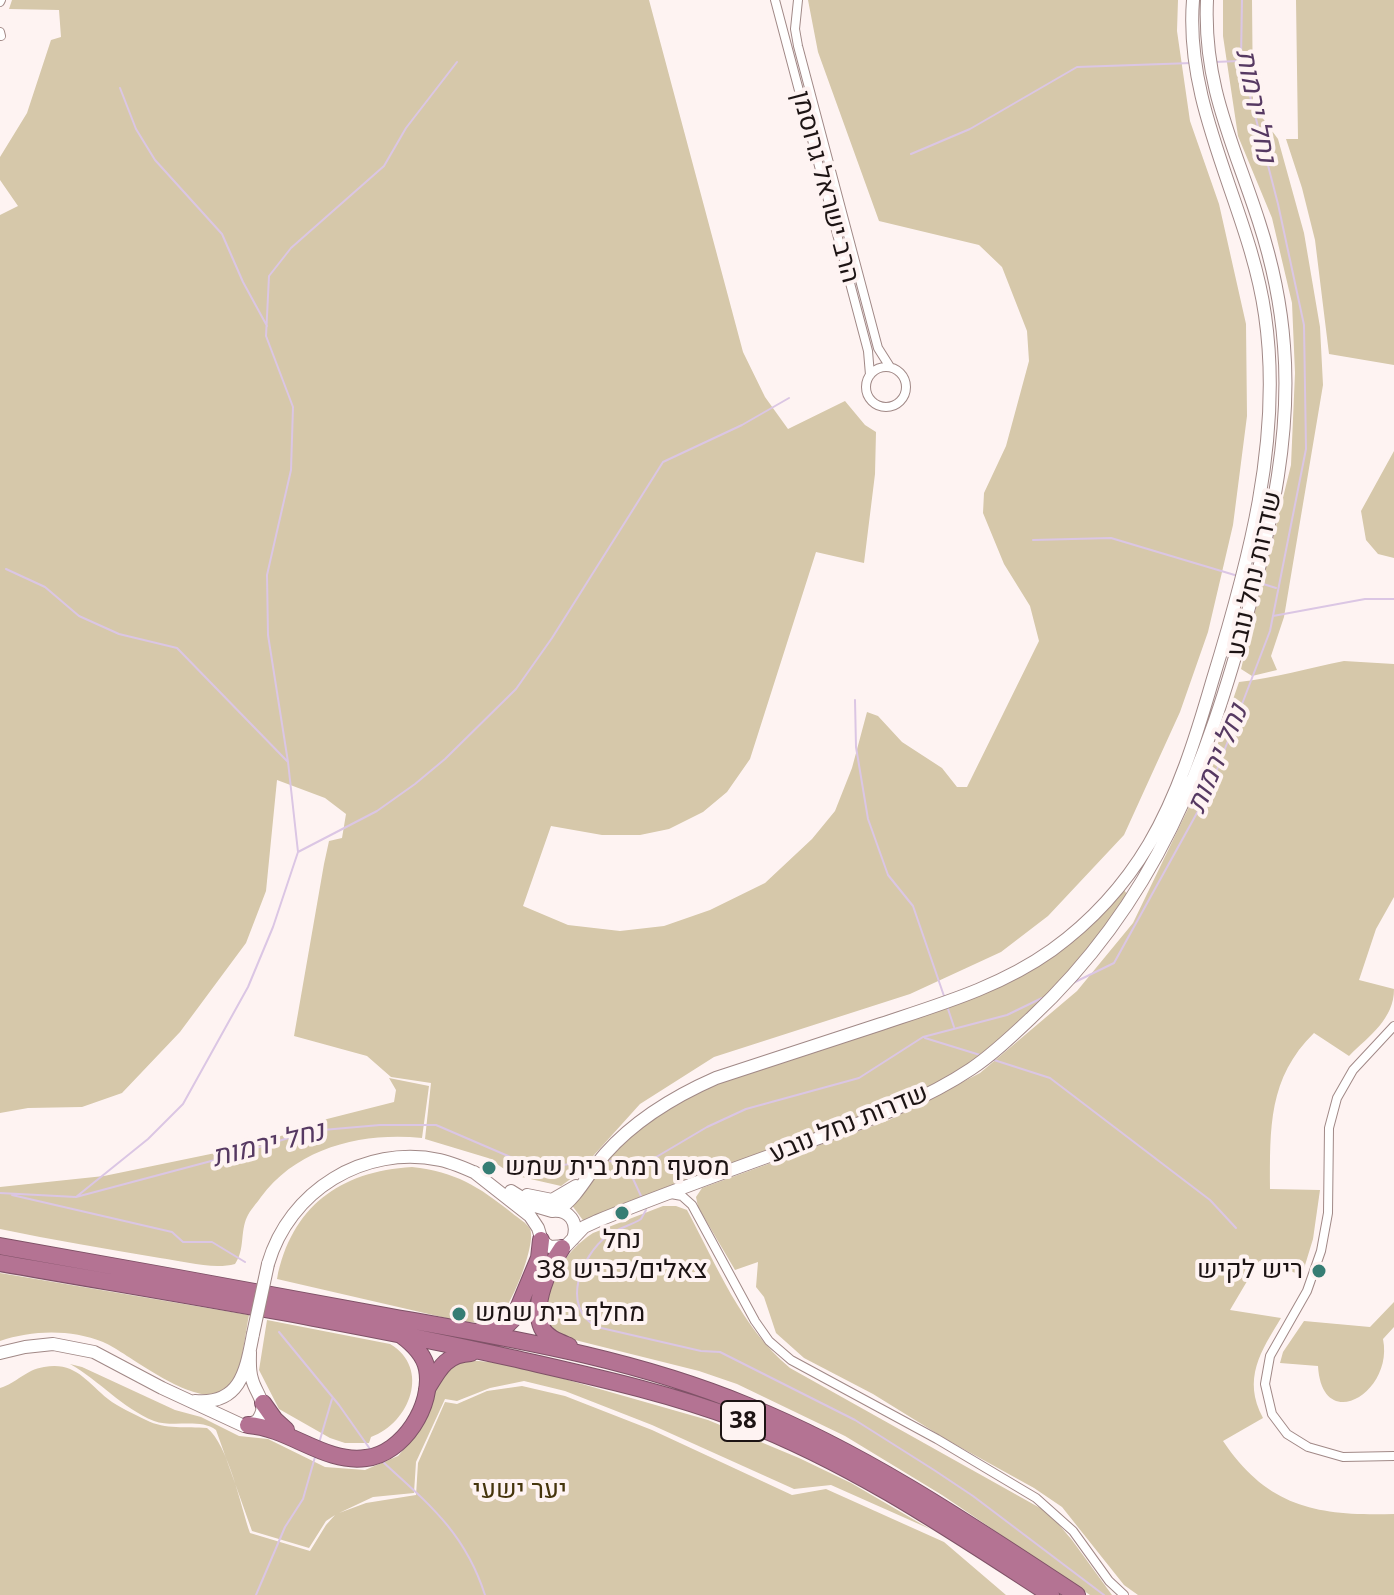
<!DOCTYPE html>
<html>
<head>
<meta charset="utf-8">
<style>
  body { margin:0 }
  canvas { display:block; background:#fef3f2 }
</style>
</head>
<body>
<canvas width="1394" height="1595"></canvas>
<script>
const ctx = document.querySelector('canvas').getContext('2d');
ctx.lineJoin = 'round';
function fillPath(path, color) { ctx.fillStyle = color; ctx.fill(path, 'evenodd'); }
function trace(path, color, width, dash) { ctx.strokeStyle = color; ctx.lineWidth = width; ctx.lineCap = dash ? 'butt' : 'round'; ctx.setLineDash(dash || []); ctx.stroke(path); }
function write(font, color, halo, rows, align = 'center') {
  ctx.font = font + ' "Noto Sans",Heebo,sans-serif'; ctx.lineWidth = 8; ctx.setLineDash([]); ctx.textBaseline = 'middle'; ctx.strokeStyle = halo; ctx.fillStyle = color; for (const [text, x, y, turn = 0] of rows) {
    ctx.save(); ctx.translate(x, y); ctx.rotate((+turn || 0) * Math.PI / 180); ctx.textAlign = isNaN(turn) ? turn : align; if (halo) ctx.strokeText(text, 0, 0); ctx.fillText(text, 0, 0); ctx.restore();
  }
}
const green = new Path2D(`
  M12,0H649L743,352L765,397L788,429L845,401L865,425L876,432L875,474L864,563L816,552L750,759L727,792L703,812L669,829L640,835H602L551,826L523,906L568,925L620,931L664,926L710,910L765,883L812,839L835,811L852,768L867,712L878,716L902,742L942,768L957,787H967L1039,641L1030,606L1004,564L983,513L984,493L1006,446L1029,361L1027,331L1002,267L979,245L879,221L818,52L808,0H1178L1177,31L1190,121L1219,204L1246,324L1247,416L1233,525L1208,632L1180,712L1124,835L1048,916L1001,952L910,994L714,1057L640,1104L576,1175L561,1186L513,1175L488,1158L425,1139L431,1083L391,1077L367,1056L294,1036L324,864L329,841L342,838L346,814L325,798L277,780L266,891L246,943L180,1032L122,1093L82,1107L28,1108L0,1113V215L18,206L0,180V157L27,113L51,40L61,37L59,10L9,9Z
  M1223,0H1252L1253,105L1278,139L1304,233L1320,327L1323,385L1284,617L1271,656L1277,670L1252,676L1241,669L1291,465L1295,373L1292,303L1272,218L1238,136L1223,36Z
  M1296,0H1394V365L1329,354L1315,240L1302,188L1286,139H1298Z
  M1394,451V558L1378,554L1366,540L1361,511Z
  M1344,661L1394,664V897L1376,929L1359,980L1394,989C1394,1019 1370,1035 1349,1056L1314,1033C1268,1078 1270,1128 1270,1189L1320,1190L1313,1239L1302,1275L1259,1261L1230,1310L1281,1318C1261,1351 1242,1379 1263,1418L1223,1441C1268,1508 1318,1516 1394,1514V1595H1138L1124,1585L1062,1507L1034,1488L949,1441L873,1394L804,1358L776,1333L764,1297L756,1287L758,1262L735,1270L698,1207L696,1197L702,1188L889,1120L980,1073L1077,991L1133,923L1214,755L1239,682C1275,678 1308,668 1344,661Z
  M1124,890L1127,894C1091,953 1041,1008 987,1051C954,1076 915,1093 878,1110L585,1223L571,1204L622,1139L693,1092L987,992Z
  M389,1078L429,1086L422,1138C363,1132 298,1147 261,1197C257,1203 250,1210 247,1217C240,1232 245,1250 235,1264C213,1270 183,1261 160,1258C107,1249 53,1240 0,1229V1187L104,1176L259,1144L327,1119L394,1102L396,1090Z
  M412,1167C456,1172 478,1186 512,1213C518,1218 527,1223 530,1229C537,1243 510,1312 496,1319C485,1325 471,1322 459,1321L277,1279C291,1207 340,1171 412,1167Z
  M663,1206H676L687,1210C717,1266 741,1327 790,1368L1049,1513L1072,1540L1112,1595H1090L942,1495L845,1436L737,1384L699,1371L563,1337L553,1331L543,1318C545,1284 565,1251 593,1233Z
  M0,1273L249,1315C246,1330 241,1371 234,1382C209,1423 130,1353 103,1342C71,1329 32,1330 0,1341Z
  M1394,1302V1327L1383,1339C1394,1393 1322,1435 1318,1366L1280,1363L1283,1352L1304,1321L1370,1327Z
  M267,1320L390,1344C431,1368 410,1423 371,1437L369,1443H345L330,1438L279,1409L259,1370Z
  M468,1360L500,1363L540,1372L708,1420L799,1458L851,1483L930,1529L831,1485L794,1489L652,1425L565,1391L524,1381L490,1388L457,1401L445,1399L416,1462L414,1493L373,1497L339,1513L366,1503L416,1495L418,1463L445,1402L457,1404L487,1391L522,1386L565,1396L652,1430L792,1495L826,1489L944,1542L1006,1595H0V1388C17,1383 25,1370 44,1367C75,1361 87,1382 108,1399C118,1407 134,1414 146,1420C166,1430 186,1426 207,1428C228,1444 241,1507 250,1533L310,1551L326,1525L335,1515L326,1521L309,1548L252,1531L216,1430C200,1418 173,1428 154,1421C122,1408 100,1381 70,1364L82,1367L175,1410L201,1417L239,1436L268,1439L325,1467L365,1470L398,1456L411,1441L427,1413L438,1379L446,1366Z`);
const stream = new Path2D(`
  M1214,62L1240,61
  M120,88L136,129L155,160L222,234L243,282L267,326
  M911,154L970,129L1077,67L1192,63
  M1033,540L1111,538L1238,576
  M6,569L45,587L79,616L119,634L177,648L288,762
  M1260,583L1276,588
  M1273,616L1365,599H1394
  M855,700L856,747L868,819L888,875L913,906L944,996
  M298,852L377,811L415,784L445,759L516,689L552,638L663,462L742,425L789,398
  M1073,983L1114,963L1208,793L1270,631L1306,449L1304,325L1278,204L1241,61L1242,0
  M947,1006L954,1027
  M925,1038L980,1055
  M994,1060L1050,1078L1210,1200L1236,1228
  M610,1161L636,1169L707,1127L746,1109L859,1078L923,1037L1007,1015L1042,998
  M628,1168L641,1196
  M0,1193L76,1197L230,1156L311,1131L380,1125H436L536,1168L580,1163
  M12,1195L172,1232L183,1242H212L245,1262
  M76,1197L148,1139L183,1104L248,987L273,927L298,852L288,762L268,635L267,575L291,470L293,407L266,336L269,276L291,248L384,166L406,128L457,62
  M646,1210L641,1219C630,1226 618,1228 607,1236C581,1256 560,1307 597,1327L701,1351L720,1352L855,1420L934,1470L973,1496L1104,1595
  M279,1332L339,1405L370,1449
  M319,1443L332,1399
  M383,1462C429,1504 465,1533 485,1595
  M256,1595L285,1527L303,1499L315,1457`);
const street = new Path2D(`
  M775,0L868,351L870,375
  M798,0L795,29L798,46L878,348L890,367
  M0,2L1,0
  M0,32L1,36
  M866 387a20 20 0 1 1 40 0a20 20 0 1 1-40 0Z
  M1394,1026L1353,1070L1337,1098L1329,1128L1328,1213L1321,1251L1307,1291L1270,1356L1265,1384L1272,1414L1287,1434L1308,1447L1343,1457L1394,1456
  M671,1194L682,1196L692,1205L755,1321L769,1341L791,1360L937,1439L1036,1498L1073,1531L1109,1581L1124,1595`);
const secondary = new Path2D(`
  M474,1172L530,1216L538,1228L542,1241L550,1247L566,1246L584,1227L597,1221C663,1194 730,1170 797,1146C857,1124 917,1105 971,1069C992,1055 1012,1036 1031,1018C1157,900 1206,766 1250,604C1272,520 1291,433 1284,346C1281,304 1272,262 1259,222C1234,144 1203,86 1207,0
  M511,1191L535,1206L552,1211
  M527,1195L552,1200L576,1186
  M558,1210C578,1197 589,1172 605,1154C635,1120 675,1096 716,1078C771,1060 826,1042 881,1024C941,1004 1000,987 1052,950C1092,921 1124,886 1149,844C1178,795 1196,737 1212,682C1248,565 1283,439 1265,315C1250,208 1184,111 1193,0
  M552,1211C569,1209 579,1222 573,1239
  M268,1264C289,1191 364,1144 440,1160C454,1163 467,1169 480,1175
  M0,1353L25,1347L53,1344L94,1352L162,1388L244,1426L257,1421C270,1404 256,1395 252,1379C249,1370 250,1361 250,1352
  M195,1401C241,1405 246,1370 253,1334`);
const highway = new Path2D(`
  M0,1246C129,1269 257,1292 386,1316C508,1338 633,1358 748,1406C866,1454 971,1525 1077,1595
  M562,1248C549,1267 531,1305 542,1328C547,1338 559,1342 569,1346
  M0,1263C171,1293 343,1320 512,1358C590,1376 666,1392 740,1420C852,1463 951,1530 1051,1595
  M482,1329L507,1325L514,1318L539,1258L541,1240
  M427,1389C439,1369 446,1354 471,1353
  M263,1403L275,1420L286,1430
  M248,1425C290,1428 325,1464 366,1458C403,1454 434,1405 427,1369C424,1354 412,1343 401,1335`);
const secondaryBridge = new Path2D(`
  M253,1334L268,1264`);
const markers = [
  [489,1168,8,"#367d74"],
  [622,1213,8,"#367d74"],
  [1319,1271,8,"#367d74"],
  [459,1314,8,"#367d74"]
];
const shields = [
  [743,1421,44]
];
const shieldNames = [
  ["38",743,1421]
];
const streetNames = [
  ["הרב ישראל גרוסמן",825,187,75],
  ["שדרות נחל נובע",1255,574,-77],
  ["שדרות נחל נובע",849,1124,-22]
];
const poiNames = [
  ["מסעף רמת בית שמש",505,1168],
  ["נחל",622,1241,"center"],
  ["צאלים/כביש 38",622,1271,"center"],
  ["ריש לקיש",1303,1271,"right"],
  ["מחלף בית שמש",475,1314]
];
const parkNames = [
  ["יער ישעי",520,1491]
];
const waterNames = [
  ["נחל ירמות",1255,106,79],
  ["נחל ירמות",1218,759,-67],
  ["נחל ירמות",268,1145,-14]
];
fillPath(green, '#d6c8aa');
trace(stream, '#dbc6e4', 2);
trace(street, '#a18987', 10);
trace(secondary, '#a18987', 14);
trace(highway, '#7f5267', 18);
trace(street, '#fff', 8);
trace(secondary, '#fff', 12);
trace(highway, '#b47393', 16);
trace(secondaryBridge, '#a18987', 14, []);
trace(secondaryBridge, '#fff', 12);
for (const [x, y, r, color] of markers) { const dot = new Path2D(); dot.arc(x, y, r, 0, 2 * Math.PI); ctx.fillStyle = color; ctx.fill(dot); trace(dot, '#fef3f2', 3); }
for (const [x, y, w] of shields) { const box = new Path2D(); box.roundRect(x - w / 2, y - 20, w, 40, 6); ctx.fillStyle = '#fef3f2'; ctx.fill(box); trace(box, '#1d1414', 2); }
write('bold 24px', '#1d1414', null, shieldNames);
write('26px', '#1d1414', '#fef3f2', streetNames);
write('26px', '#1d1414', '#fef3f2', poiNames, 'left');
write('26px', '#45350c', '#fef3f2', parkNames);
write('italic 28px', '#563962', '#fef3f2', waterNames);
</script>
</body>
</html>
